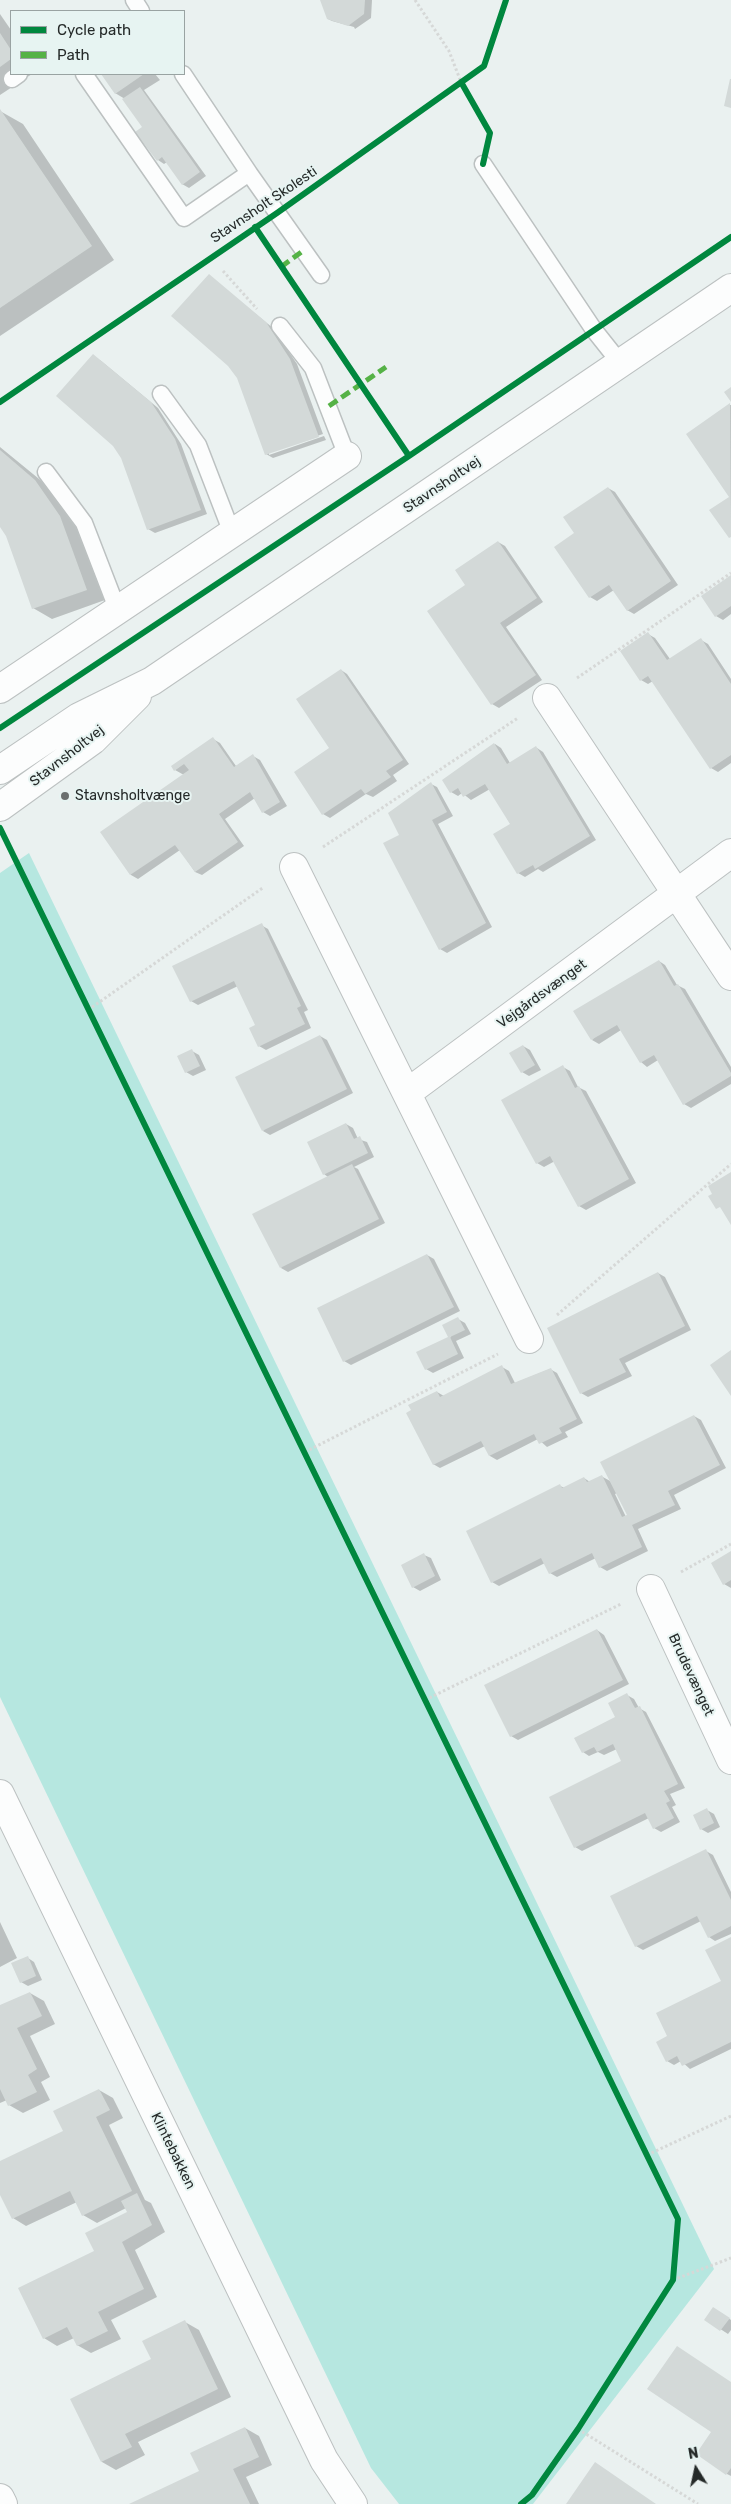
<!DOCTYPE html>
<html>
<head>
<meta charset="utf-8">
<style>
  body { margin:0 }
  #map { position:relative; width:731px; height:2504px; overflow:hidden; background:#eaf1f0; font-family:Rubik,sans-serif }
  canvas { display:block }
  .legend { position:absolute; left:10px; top:10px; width:175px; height:65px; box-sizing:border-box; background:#e7f4f2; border:1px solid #99a3a2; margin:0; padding:6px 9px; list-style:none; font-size:15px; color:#252a29 }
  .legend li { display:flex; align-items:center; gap:10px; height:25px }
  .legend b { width:25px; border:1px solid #99a3a2 }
  .north { position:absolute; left:671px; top:2444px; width:50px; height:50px; -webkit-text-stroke:4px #e7f4f2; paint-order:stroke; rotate:350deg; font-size:14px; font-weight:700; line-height:20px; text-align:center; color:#252a29 }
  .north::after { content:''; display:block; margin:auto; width:18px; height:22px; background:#252a29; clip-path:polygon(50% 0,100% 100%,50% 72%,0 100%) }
</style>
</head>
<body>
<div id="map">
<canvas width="731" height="2504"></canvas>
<ul class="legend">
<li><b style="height:6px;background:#00873e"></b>Cycle path</li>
<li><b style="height:6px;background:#55b246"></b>Path</li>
</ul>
<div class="north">N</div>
</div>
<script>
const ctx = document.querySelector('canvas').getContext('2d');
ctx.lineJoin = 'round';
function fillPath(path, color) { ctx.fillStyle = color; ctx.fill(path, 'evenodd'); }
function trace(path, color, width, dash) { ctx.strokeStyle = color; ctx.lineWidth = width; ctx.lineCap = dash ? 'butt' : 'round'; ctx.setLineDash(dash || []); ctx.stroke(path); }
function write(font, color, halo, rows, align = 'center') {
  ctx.font = font + ' Rubik,sans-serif'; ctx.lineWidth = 4; ctx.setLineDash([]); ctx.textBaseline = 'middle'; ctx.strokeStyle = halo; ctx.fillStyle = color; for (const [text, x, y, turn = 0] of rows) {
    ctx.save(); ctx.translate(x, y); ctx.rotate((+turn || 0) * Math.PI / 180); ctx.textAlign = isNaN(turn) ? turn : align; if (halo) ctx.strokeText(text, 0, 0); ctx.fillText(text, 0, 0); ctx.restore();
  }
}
const green = new Path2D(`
  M29,853L714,2269L533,2504H399L371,2468L0,1697V873Z`);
const shadow = new Path2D(`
  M322,0H372L371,18L355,29L354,27L332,21L328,19Z
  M0,14L11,30V74H32L0,95Z
  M102,74H155L160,80L144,90L206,176L189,188L182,184L167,162L164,164L158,160L143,127L125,99L115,93Z
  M0,111L23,124L114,260L0,336Z
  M209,276L273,328L297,364L323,434L269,452V455L324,436L326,440L273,458L266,454Z
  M100,360L158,408L181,444L207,514L155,533L148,529Z
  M730,405H731V538L730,497L688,434Z
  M0,447L55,492L79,528L105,600L52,619L33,608L7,535L0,525Z
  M608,488L615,492L678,585L634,614L627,610L614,590L597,601L590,597L575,534Z
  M498,542L505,546L543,602L506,627L542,680L499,708L492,704L429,611L467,585Z
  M731,576V614L723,620L716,616Z
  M648,634L655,638L670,659L701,640L708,644L731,679V763L718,772L711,768L653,681L648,684L641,680Z
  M341,670L347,674L409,764L393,775L397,781L373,797L366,794L330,818L323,814Z
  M213,739L220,743L236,766L253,756L260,760L287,806L270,816L263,812L255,798L225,819L244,846L202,875L195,872L180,850L138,879L131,875L102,832L184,775L175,770Z
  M495,744L501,748L510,763L537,748L543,752L596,840L543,872L538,869L525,877L518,873L511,825L490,789L471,800L462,793L458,796L451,792Z
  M431,784L437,787L453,816L438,824L492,927L447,953L440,949L401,835Z
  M261,925L268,929L308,1010L304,1012L311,1028L266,1050L259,1046L256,1025L238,986L198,1005L191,1001Z
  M659,961L665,965L677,985L685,989L731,1067V1084L691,1108L684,1104L658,1060L647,1067L641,1062L621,1030L599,1044L592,1040Z
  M320,1036L327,1040L353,1093L270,1135L263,1131Z
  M523,1046L530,1050L541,1070L529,1076L522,1072Z
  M192,1051L199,1055L206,1070L193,1076L186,1072Z
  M563,1067L570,1071L578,1087L586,1091L636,1183L586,1210L579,1206L555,1161L544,1167L537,1163Z
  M346,1124L353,1128L358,1139L367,1142L374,1157L354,1167L358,1169L385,1223L288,1272L281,1268L328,1177L324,1174Z
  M427,1255L434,1259L460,1311L351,1365L344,1361Z
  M658,1273L665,1277L691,1330L625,1363L632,1376L588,1397L581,1393Z
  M458,1319L465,1323L471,1334L456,1341L464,1358L433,1373L426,1369L450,1338Z
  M502,1367L509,1371L515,1383L550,1369L557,1373L583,1423L565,1432L568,1437L547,1447L538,1439L497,1460L490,1456L485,1446L440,1468L433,1464L437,1392L444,1396Z
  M694,1416L701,1420L726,1468L674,1495L681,1509L638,1529L648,1551L607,1571L600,1567L596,1558L557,1577L550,1573L545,1563L499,1586L492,1582L560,1486L565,1488L584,1478L590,1482L601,1476L612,1482ZM617,1493L628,1515L626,1517L615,1494Z
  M731,1552V1588L724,1584Z
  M424,1555L431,1558L441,1580L420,1591L413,1587Z
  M597,1630L604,1635L629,1684L518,1740L511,1736Z
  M627,1695L634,1699L639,1708L646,1712L685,1788L670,1794L676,1805L672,1807L680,1822L661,1832L654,1828L649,1818L582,1851L575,1847L550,1798L623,1762L617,1749L604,1755L598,1752L589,1756L583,1752L617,1718Z
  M707,1810L714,1814L720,1827L708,1833L701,1829Z
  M706,1851L713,1855L731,1892V1934L715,1941L709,1937L701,1921L643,1950L636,1946Z
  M0,1922L17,1958L0,1967Z
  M731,1938V2049L690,2069L681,2061L674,2065L667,2061L669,2037L723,1981Z
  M28,1958L34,1962L42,1980L28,1986L21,1982Z
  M30,1993L44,2001L55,2024L30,2036L50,2077L41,2082L50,2100L23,2113L9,2105L7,2100L0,2103V2007Z
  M99,2090L113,2098L123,2118L109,2125L145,2200L151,2203L165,2232L135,2250L157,2297L111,2320L121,2339L91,2353L77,2345L74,2338L57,2346L44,2338L95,2251L129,2213L126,2208L97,2223L83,2215L77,2202L26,2226L13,2218L0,2192V2163L65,2132Z
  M720,2312L731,2320V2330L728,2334L705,2319Z
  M185,2322L199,2330L231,2397L138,2442L145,2455L116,2470L102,2462L72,2399L153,2360Z
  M731,2383V2476L727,2474L712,2432Z
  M245,2428L259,2436L272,2465L246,2477L259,2504H132L200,2472Z`);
const building = new Path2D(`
  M320,0H365L364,14L348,26L327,19Z
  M0,33L11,50V59L0,67Z
  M101,74H144L115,94Z
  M730,79H731V108L724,106Z
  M140,87L200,172L182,185L162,157L157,161L135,132L142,127L122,99Z
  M0,109L92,246L0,308Z
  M209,274L266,322L290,359L319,437L265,455L237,378L228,366L171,316Z
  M93,354L151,402L175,439L201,510L147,530L121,458L113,446L56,396Z
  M731,387V402L724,392Z
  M730,403L731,537L729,538L709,510L729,497L686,434Z
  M0,450L35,480L60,516L87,590L32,609L6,536L0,527Z
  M608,487L671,581L627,611L609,585L589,598L554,547L574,533L563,517Z
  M498,541L537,598L500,623L536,675L491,705L427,611L465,585L455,570Z
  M731,575V606L715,617L701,596Z
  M648,632L667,660L701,638L731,684V755L710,769L648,676L640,681L620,651Z
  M341,669L403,760L386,771L391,777L365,794L361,789L322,815L294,772L329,748L296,699Z
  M213,737L234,767L253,754L280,802L262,813L250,792L219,814L238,842L195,872L175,845L130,875L100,832L189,770L184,764L174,771L171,766Z
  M494,743L507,764L536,746L590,836L535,869L533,865L517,874L493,834L510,824L485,784L463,797L458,788L450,793L442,780Z
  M431,782L447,812L432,820L486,923L439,950L383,843L399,835L388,813Z
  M262,923L301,1006L297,1008L305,1024L258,1047L249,1028L255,1025L234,981L190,1002L172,966Z
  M659,960L674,986L678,984L731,1073V1076L683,1105L654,1055L640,1063L617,1025L591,1040L573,1011Z
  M320,1035L347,1089L262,1131L235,1077Z
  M523,1045L535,1065L521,1073L509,1053Z
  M192,1049L200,1066L185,1073L177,1056Z
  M563,1065L575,1088L579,1086L629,1179L578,1207L550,1156L536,1164L501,1100Z
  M346,1123L354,1139L360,1136L368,1153L323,1175L307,1142Z
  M352,1164L379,1219L280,1268L252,1214Z
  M731,1172V1225L720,1207L716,1209L708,1196L712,1194L708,1186Z
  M427,1254L454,1307L343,1362L317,1308Z
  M658,1272L685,1326L619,1359L626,1372L580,1394L547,1328Z
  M458,1317L465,1330L450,1337L458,1354L425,1370L416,1352L448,1337L442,1325Z
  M731,1350V1396L710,1365Z
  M502,1365L511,1384L551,1368L577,1419L559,1428L562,1433L539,1444L534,1434L489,1456L481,1441L433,1465L406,1413L411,1410L408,1405L437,1391L440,1397Z
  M694,1415L720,1465L668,1491L675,1505L632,1525L642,1547L599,1568L592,1553L549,1574L541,1558L491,1583L466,1531L560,1484L562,1488L584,1477L587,1482L602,1475L622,1517L627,1515L600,1462Z
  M731,1551V1580L723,1585L711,1563Z
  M424,1553L435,1576L412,1588L401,1565Z
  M597,1629L623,1680L510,1737L484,1685Z
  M627,1693L635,1708L640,1706L678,1784L664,1791L670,1801L666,1803L674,1818L653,1829L645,1813L574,1848L549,1797L621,1761L613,1744L597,1752L594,1747L582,1753L574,1738L615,1717L608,1703Z
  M707,1808L714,1823L700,1830L693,1815Z
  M706,1849L731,1900V1926L708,1938L697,1916L635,1947L610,1896Z
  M731,1937V2042L682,2066L677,2056L666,2062L656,2042L667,2036L656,2013L721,1981L705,1950Z
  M28,1956L36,1976L20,1983L11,1963Z
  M30,1992L42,2016L17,2028L37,2069L28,2075L37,2092L8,2106L0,2089V2005Z
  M99,2089L110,2110L96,2117L132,2191L82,2216L70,2191L12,2219L0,2195V2161L63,2131L53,2111Z
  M137,2193L152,2225L122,2242L144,2289L98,2312L108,2331L77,2346L67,2327L43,2339L18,2288L94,2251L85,2233L127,2212L121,2201Z
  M713,2307L730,2318L720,2331L704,2320Z
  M185,2320L218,2389L125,2434L132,2447L101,2462L70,2399L151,2359L142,2341Z
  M677,2346L731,2382V2468L726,2475L696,2454L711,2432L647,2389Z
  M245,2427L259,2457L233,2469L250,2504H129L199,2471L190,2453Z
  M595,2462L656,2504H566Z`);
const path = new Path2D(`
  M415,0L449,51L461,82
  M223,271L257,309
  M577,678L731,573
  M323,847L518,718
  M88,1010L264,887
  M557,1315L731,1164
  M305,1452L498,1354
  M681,1572L731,1544
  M425,1700L621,1604
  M647,2155L731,2116
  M673,2280L731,2258
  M578,2429L698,2504`);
const service = new Path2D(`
  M134,0L141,11
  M84,74L184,218L249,173L321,275
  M183,74L249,173
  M12,79L19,74
  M483,164L594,330L621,364
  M280,326L313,368L347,456
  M161,394L198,445L232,533
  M46,472L84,523L118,611`);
const minor = new Path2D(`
  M0,689L347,456
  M547,698L731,976
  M294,867L529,1339
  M407,1093L731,853
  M651,1589L731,1760
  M0,1794L324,2460L353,2504
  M0,2498L3,2504`);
const tertiary = new Path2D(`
  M0,770L79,717L152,681L731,288
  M0,807L93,740L137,696`);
const quiet = new Path2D(`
  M281,267L304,250
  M329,406L386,367`);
const cycleway = new Path2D(`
  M461,82L490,133L483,164
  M255,227L409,456
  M0,402L277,213L484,66L506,0
  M0,728L409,456L731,237
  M0,828L678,2219L673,2280L578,2429L532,2495L521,2504`);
const markers = [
  [65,796,5,"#6a706f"]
];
const streetNames = [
  ["Stavnsholt Skolesti",264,205,-34],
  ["Stavnsholtvej",442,485,-34],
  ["Stavnsholtvej",67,756,-38],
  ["Vejgårdsvænget",542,994,-36],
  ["Brudevænget",691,1675,65],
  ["Klintebakken",173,2151,64]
];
const poiNames = [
  ["Stavnsholtvænge",75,796]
];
fillPath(green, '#b6e7e0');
fillPath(shadow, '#0003');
fillPath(building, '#d3d9d8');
trace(service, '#bcc1c1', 19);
trace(minor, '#bcc1c1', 30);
trace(tertiary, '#bcc1c1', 30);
trace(path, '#d6d8d7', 3, [2.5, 2.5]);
trace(service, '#fcfdfd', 16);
trace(minor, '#fcfdfd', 28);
trace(tertiary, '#fcfdfd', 28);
trace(quiet, '#55b246', 5, [10, 5]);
trace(cycleway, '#00873e', 6);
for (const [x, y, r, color] of markers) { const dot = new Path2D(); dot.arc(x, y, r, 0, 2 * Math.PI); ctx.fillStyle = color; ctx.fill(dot); trace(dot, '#e7f4f2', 2); }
write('14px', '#252a29', '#e7f4f2', streetNames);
write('14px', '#252a29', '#e7f4f2', poiNames, 'left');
</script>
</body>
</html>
